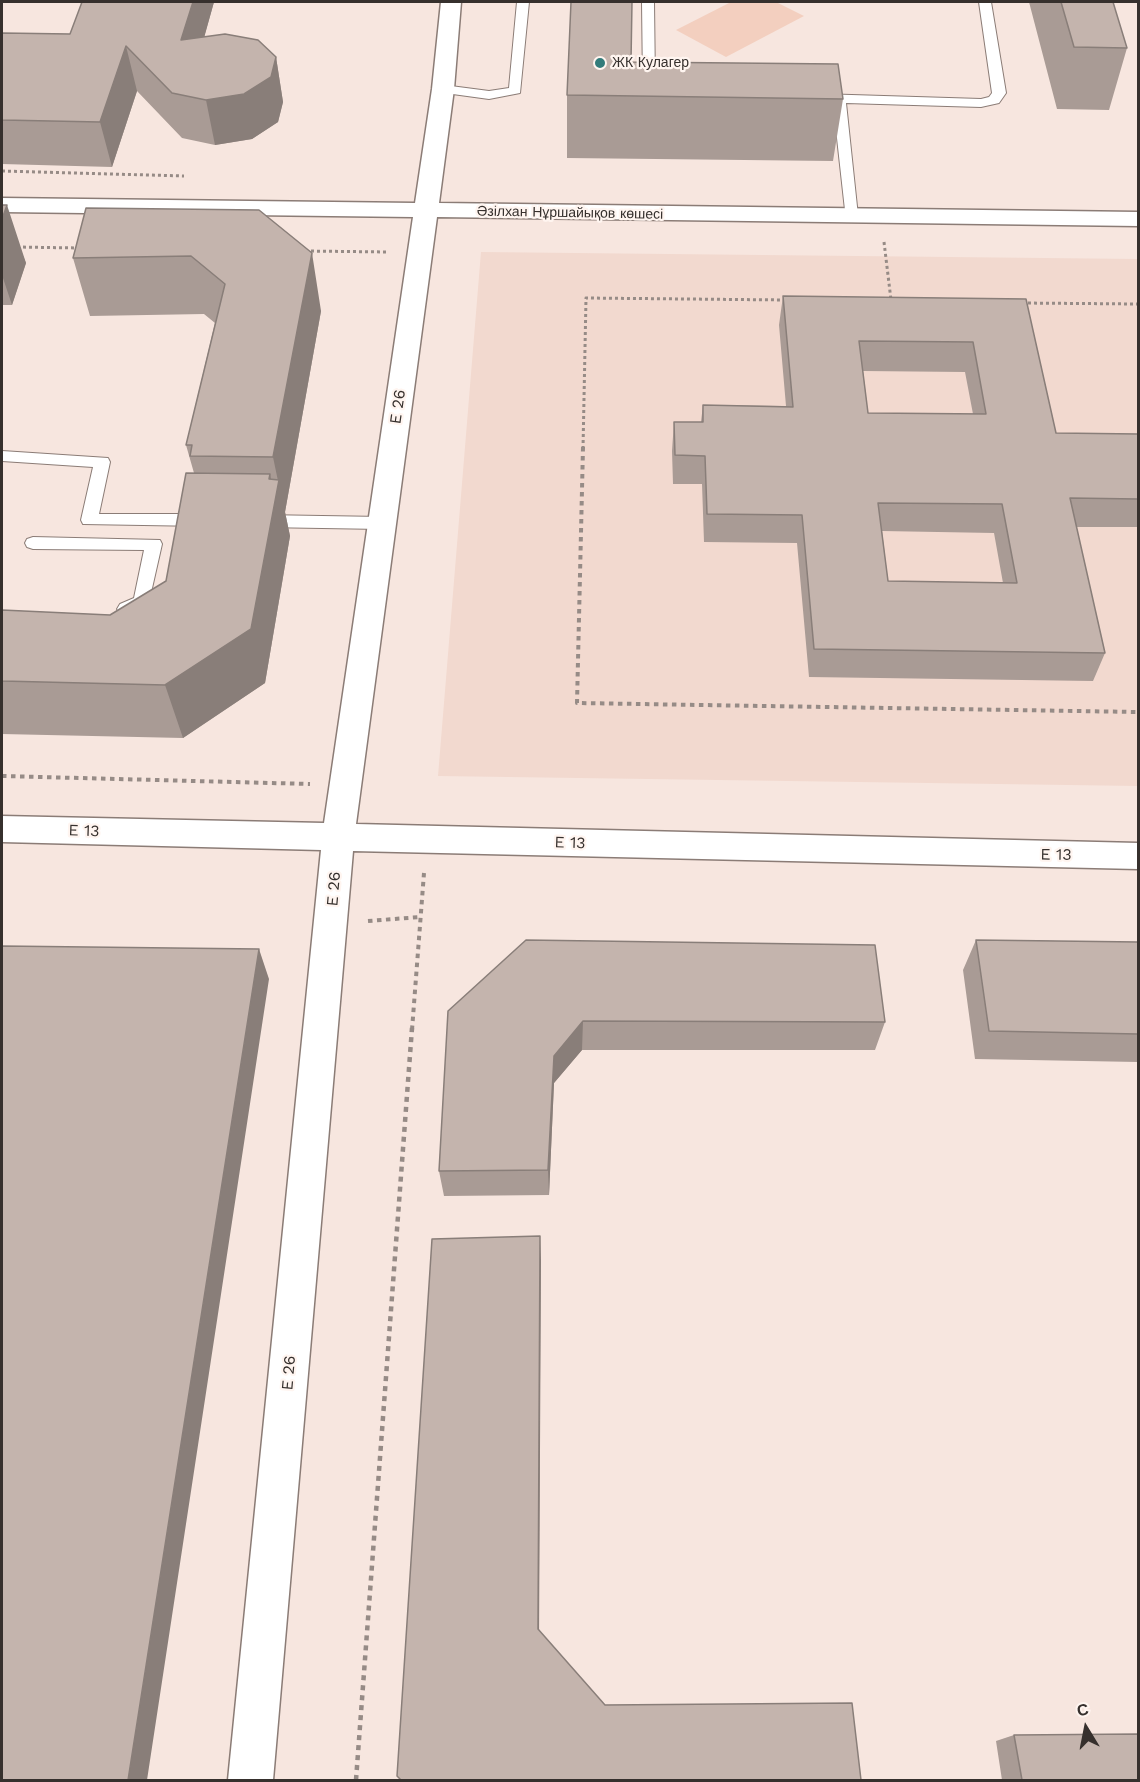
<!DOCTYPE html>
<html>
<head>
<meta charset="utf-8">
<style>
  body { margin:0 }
  #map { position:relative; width:1140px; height:1782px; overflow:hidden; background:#f7e6df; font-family:"Work Sans",sans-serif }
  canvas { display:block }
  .frame { position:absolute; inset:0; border:3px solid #36302d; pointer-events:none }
  .north { position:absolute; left:1056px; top:1698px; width:60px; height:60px; -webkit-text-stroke:4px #fff5f0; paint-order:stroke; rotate:350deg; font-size:16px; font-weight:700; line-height:24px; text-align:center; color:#36302d }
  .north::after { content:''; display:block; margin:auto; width:21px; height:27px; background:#36302d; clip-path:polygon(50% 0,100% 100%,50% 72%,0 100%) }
</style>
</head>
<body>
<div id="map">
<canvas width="1140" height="1782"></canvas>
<div class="frame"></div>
<div class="north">С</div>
</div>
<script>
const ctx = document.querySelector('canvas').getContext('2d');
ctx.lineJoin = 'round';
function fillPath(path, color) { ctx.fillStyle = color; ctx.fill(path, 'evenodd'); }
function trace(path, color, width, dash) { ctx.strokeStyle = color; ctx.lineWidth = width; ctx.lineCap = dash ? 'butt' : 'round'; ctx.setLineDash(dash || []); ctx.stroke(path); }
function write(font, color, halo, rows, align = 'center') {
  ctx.font = font + ' "Work Sans",sans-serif'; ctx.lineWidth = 4.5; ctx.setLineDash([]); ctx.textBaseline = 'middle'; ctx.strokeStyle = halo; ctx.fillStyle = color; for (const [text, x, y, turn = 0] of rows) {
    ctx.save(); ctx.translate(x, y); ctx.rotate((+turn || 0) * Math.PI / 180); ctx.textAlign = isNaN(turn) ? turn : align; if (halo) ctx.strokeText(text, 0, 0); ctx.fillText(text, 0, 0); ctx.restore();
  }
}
const built = new Path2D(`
  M481,252L1138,259V786L438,776Z`);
const green = new Path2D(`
  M731,2H776L804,16L726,57L676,30Z`);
const pathFar2 = new Path2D(`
  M2,171L184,176
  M884,242L891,300
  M17,247L79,248
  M305,251L388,252
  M1022,303L1138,304
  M583,449L586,298L787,300`);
const pathFar1 = new Path2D(`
  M583,447L577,703L1138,712
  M2,776L310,784
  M368,921L420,917
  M412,1030L424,873`);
const path = new Path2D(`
  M356,1780L412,1028`);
const lane = new Path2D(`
  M517,2H529L520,93L489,99L438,92L437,89L443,85L489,91L509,88Z
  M642,2H654L655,84L657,87L651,91L646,90L643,84Z
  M979,2H991L1006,93L999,103L981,107L846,103L858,216L856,219H846L833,102H819L812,98L819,94L981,99L989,97L992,93Z
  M2,451L108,458L110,462L99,514H203L209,516L211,520L209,524L203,526L83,524L81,520L93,467L2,461Z
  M262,515L382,517L388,519L390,523L388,527L382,529L262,527L256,525L254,521L256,517Z
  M33,537L160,540L162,544L148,606L126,615L120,614L117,609L120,604L134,598L144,550L33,549L27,547L25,543L27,539Z`);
const street = new Path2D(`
  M441,2H461L454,89L439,203L1138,212V226L437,217L356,824L1138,843V869L353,851L273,1780H228L321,850L2,842V816L324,823L413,217L2,212V198L415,203L432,89Z`);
const wall = new Path2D(`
  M214,2L204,37L276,57L283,102L278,122L252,139L215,145L182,138L137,91L112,167L2,164V33L70,34Z
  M1029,2H1113L1127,48L1109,110L1057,109Z
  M631,62L843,99L833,161L567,158V95Z
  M2,205L26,263L12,305H2Z
  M86,208L321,311L285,512L290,536L265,683L183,738L2,734V610L110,615L166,581L194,473L186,445L215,323L204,314L90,316L73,258Z
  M783,296L1026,299L1056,433L1138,434V527H1076L1105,653L1093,681L809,677L797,543L704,542L702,484H673L672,451L674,422H701L703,405L786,406L779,325ZM863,371L965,372L973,414L868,413ZM882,531L994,533L1003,583L888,581Z
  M526,940L885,1022L875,1050H582L554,1083L549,1195L444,1196L439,1171Z
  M976,940L1138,942V1062L975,1059L963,970Z
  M1014,1735L1138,1780H1002L996,1741Z`);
const shadedWall = new Path2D(`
  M193,2H214L191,85L181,40Z
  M126,46L137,91L112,167L100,122Z
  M276,57L283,102L278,122L252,139L215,145L206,100Z
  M7,205L26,263L12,305L2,275V219Z
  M312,253L321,311L285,512L290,536L265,683L183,738L165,685L269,479L270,474L275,498L278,481L273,457Z
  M259,949L269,979L147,1780H128Z
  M583,1021L582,1050L554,1083L549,1195L548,1170L554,1056Z
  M540,1236L541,1260L539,1640L538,1629Z`);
const building = new Path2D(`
  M82,2H193L181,40L225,34L258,40L276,57L271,77L244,94L206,100L172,93L126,46L100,122L2,120V33L70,34Z
  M571,2H632L631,62L838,64L843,99L567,95Z
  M1061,2H1113L1127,48L1074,47Z
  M2,205H7L2,219Z
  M86,208L259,210L312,253L273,457L190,456L192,445H186L225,284L191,256L73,258Z
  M783,296L1026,299L1056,433L1138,434V499L1070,498L1105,653L814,649L802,515L707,514L705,456L675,455L674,422H703V405L793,407ZM859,341L973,342L986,414L868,413ZM878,503L1002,504L1017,583L888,581Z
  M186,473L270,474L269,479L279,480L251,629L165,685L2,681V610L110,615L166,581Z
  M526,940L875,945L885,1022L583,1021L554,1056L548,1170L439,1171L448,1011Z
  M976,940L1138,942V1034L989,1031Z
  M2,946L259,949L128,1780H2Z
  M540,1236L538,1629L605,1705L852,1703L861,1780H401L397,1776L432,1239Z
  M1138,1734V1780H1022L1014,1735Z`);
const markers = [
  [600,63,6,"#337c7b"]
];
const farPoinames = [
  ["ЖК Кулагер",612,63]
];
const farStreetnames = [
  ["Әзілхан Нұршайықов көшесі",570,213,1]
];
const streetNames = [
  ["E 26",398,407,-82],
  ["E 13",84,831,2],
  ["E 13",570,843,2],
  ["E 13",1056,855,1],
  ["E 26",334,889,-85],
  ["E 26",289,1373,-85]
];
fillPath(built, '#f2d9cf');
fillPath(green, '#f3cfbf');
trace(lane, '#8b7c76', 2);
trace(street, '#8b7c76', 3);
trace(pathFar2, '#968b86', 3, [3, 3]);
trace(pathFar1, '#968b86', 4, [4.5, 4.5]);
trace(path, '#968b86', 4.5, [5, 5]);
fillPath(lane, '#fff');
fillPath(street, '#fff');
fillPath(wall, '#a99b95');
fillPath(shadedWall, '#897e79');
fillPath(building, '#c4b4ad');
trace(building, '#897e79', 1.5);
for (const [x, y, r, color] of markers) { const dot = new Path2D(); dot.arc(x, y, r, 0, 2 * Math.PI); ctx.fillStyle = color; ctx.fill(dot); trace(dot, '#fff5f0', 2); }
write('14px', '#36302d', '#fff5f0', farPoinames, 'left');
write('14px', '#36302d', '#fff5f0', farStreetnames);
write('16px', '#36302d', '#fff5f0', streetNames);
</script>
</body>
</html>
